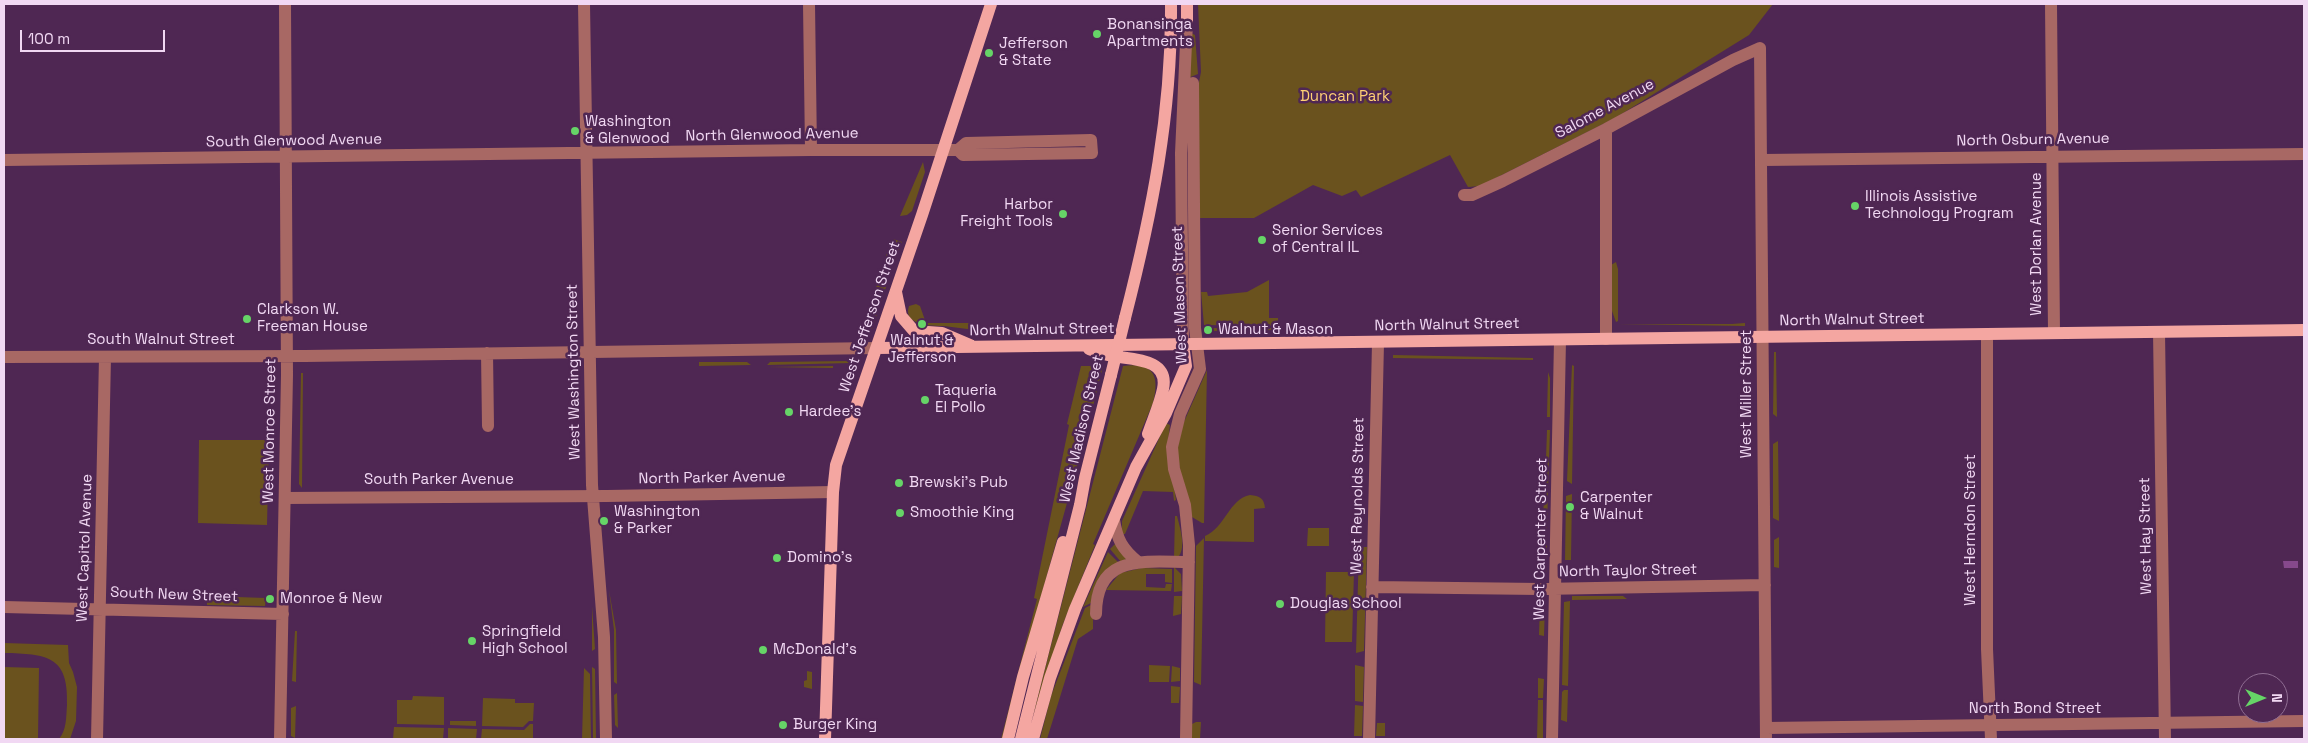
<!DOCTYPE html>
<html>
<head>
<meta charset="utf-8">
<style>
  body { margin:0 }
  #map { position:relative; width:2308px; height:743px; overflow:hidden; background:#4f2753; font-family:"Space Grotesk",sans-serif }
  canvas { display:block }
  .frame { position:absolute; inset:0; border:5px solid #f1d8f3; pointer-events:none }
  .north { position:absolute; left:2238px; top:673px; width:50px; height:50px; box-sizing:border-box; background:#4f2753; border:1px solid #906e93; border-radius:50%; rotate:90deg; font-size:14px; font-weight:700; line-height:20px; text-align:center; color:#f1d8f3 }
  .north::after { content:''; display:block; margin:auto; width:18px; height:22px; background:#66d467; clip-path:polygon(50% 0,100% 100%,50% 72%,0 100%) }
  .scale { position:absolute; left:20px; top:30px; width:145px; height:22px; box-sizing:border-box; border:2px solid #f1d8f3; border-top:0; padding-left:6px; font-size:15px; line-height:18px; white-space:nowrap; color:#f1d8f3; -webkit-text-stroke:4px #4f2753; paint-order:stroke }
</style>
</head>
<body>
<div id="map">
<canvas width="2308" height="743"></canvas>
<div class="frame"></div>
<div class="north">N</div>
<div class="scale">100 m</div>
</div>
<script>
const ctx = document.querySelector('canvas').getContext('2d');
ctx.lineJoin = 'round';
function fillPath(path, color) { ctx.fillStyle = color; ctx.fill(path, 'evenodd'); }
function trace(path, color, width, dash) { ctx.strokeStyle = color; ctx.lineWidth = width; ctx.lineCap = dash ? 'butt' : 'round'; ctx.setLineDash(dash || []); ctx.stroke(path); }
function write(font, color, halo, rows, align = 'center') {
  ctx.font = font + ' "Space Grotesk",sans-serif'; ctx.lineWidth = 5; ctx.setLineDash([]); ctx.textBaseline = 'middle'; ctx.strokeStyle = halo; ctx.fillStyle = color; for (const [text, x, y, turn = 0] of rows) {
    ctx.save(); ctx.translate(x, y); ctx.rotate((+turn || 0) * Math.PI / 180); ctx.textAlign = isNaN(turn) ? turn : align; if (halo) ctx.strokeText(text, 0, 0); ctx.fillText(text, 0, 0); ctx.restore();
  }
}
const green = new Path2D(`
  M1198,4H1773L1749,35L1615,118L1480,186L1468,187L1450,155L1361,197L1356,190L1342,196L1313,185L1254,218H1198V87L1201,72Z
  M1191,33L1195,35L1198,74L1188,78Z
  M923,162L925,172L912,211L907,215L900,216Z
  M893,239L902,242L895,260L885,258Z
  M1616,262L1618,269V321L1616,322L1612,311L1611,265Z
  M882,278L886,279L887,284L872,329L862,330L879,279Z
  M1269,280V318H1278V326L1204,325L1201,292H1207L1208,296L1247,292Z
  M916,304L920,306L926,323H973L975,324V330C965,329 954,327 944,326C933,326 902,326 909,306Z
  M1745,323V326L1618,324H1732Z
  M1208,328H1278L1276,330L1210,331Z
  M1774,352H1776L1777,417L1773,414Z
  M1393,355L1533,358V360L1393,358Z
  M849,361L851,363L767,365L770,362Z
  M699,362H747L751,365L699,366Z
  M1572,365L1574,366L1572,484L1567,481Z
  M833,366V368L767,367Z
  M1081,366H1103C1073,491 1033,614 1005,739H1001L1037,599L1034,598L1069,425L1067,424Z
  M1123,366C1154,362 1160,376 1153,403L1093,544L1095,545L1063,624L1032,719Z
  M1207,370L1204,523H1202L1192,517L1183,491L1177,450L1183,424Z
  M1548,372L1550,378V417H1547Z
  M301,373H303L302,488L299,484Z
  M1166,423L1170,425L1168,442L1176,500L1174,501L1173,492L1143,491L1125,534H1122V521Z
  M1547,430H1550L1548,489L1545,488Z
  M199,440H269L267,525L198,523Z
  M1778,441L1779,521L1773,518V444Z
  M1544,490H1548L1547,528H1543Z
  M1572,494L1571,560H1565L1566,496Z
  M1250,495C1260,496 1264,498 1265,508L1254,509V542L1205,541V536C1225,528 1229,499 1250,495Z
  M1175,516H1177C1180,528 1186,546 1179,556L1174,558Z
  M1308,528H1329V546H1307Z
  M1779,537V568L1774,567V540Z
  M1204,538L1201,685L1194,682L1196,546Z
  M1543,539L1547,540L1546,577H1542Z
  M1115,544L1128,558L1121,562L1110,549Z
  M1359,547H1367L1364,651L1356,653Z
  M1108,552L1119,563L1093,602L1083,607Z
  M1174,567L1181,574L1182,591L1174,592Z
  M1142,568L1172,569V583L1165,582V574H1146V587L1165,588L1166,584H1172L1171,591L1106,590L1120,573Z
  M1326,572H1354L1352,642H1325Z
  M609,590L616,630L617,684L614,682V630Z
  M207,596L266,598L265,606L207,605Z
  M1174,596H1182L1181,614L1173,616Z
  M1572,596H1623L1627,599L1572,600Z
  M1570,601L1568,686L1562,685L1564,602Z
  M1540,602H1545L1544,636L1539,635Z
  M1093,604V629L1078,639L1047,739H1040L1051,696L1085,608Z
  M592,606L595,649L592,651Z
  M295,631H297L296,682L292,681Z
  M4,643L68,645L69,663L73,672L77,687L76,721L70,739H59C67,729 66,717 67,705C69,655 46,654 4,653Z
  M1149,665L1170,666L1169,682H1149Z
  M1355,665L1364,667L1363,702L1355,701Z
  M1172,666L1180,668V681L1171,682Z
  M4,667L39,668L38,739H4Z
  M592,667L595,669L596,739H593Z
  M584,668L590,674L591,739H582Z
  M807,671L812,672V689L804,687V681L807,680Z
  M1538,678L1544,679L1543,698H1538Z
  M1171,686L1180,687L1179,703H1171Z
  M1564,690H1568L1567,722L1561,720L1562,692Z
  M617,693L618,728L615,725L614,695Z
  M413,696L444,697V725L397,724V700H412Z
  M483,698L515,699V703H534L533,721H529L523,727L482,726Z
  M1538,700H1543V739H1537Z
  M1355,705L1363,706L1362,736H1354Z
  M296,706L295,738L291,736V708Z
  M450,721H476V726L450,725Z
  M1196,722H1201L1200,739H1192V724Z
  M1377,723H1385V736H1376Z
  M530,724H533V739H481L482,729L524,730Z
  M394,727L444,728L443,739H393Z
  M448,728L477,729L476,739H448Z`);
const water = new Path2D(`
  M2283,561H2298V568H2284Z`);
const minor = new Path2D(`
  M584,4L592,485L604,637L606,739
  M809,4L811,150
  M2051,4L2054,333
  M4,160L811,150H958L963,155L1092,153L1091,140L966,143L958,150
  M1763,160L2304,154
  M1464,195H1472L1503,181L1606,129L1733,60L1760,48L1766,739
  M2159,332L2165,739
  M1987,334V649L1991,739
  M1606,339V129
  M1183,344L1181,153L1187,22
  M487,353L488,426
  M4,357L305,356L877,348
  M285,498L607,496L833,492
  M1114,520C1117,539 1122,549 1138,562
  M1372,587L1540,589L1765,585
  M4,607L283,614
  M1096,614C1096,553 1145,562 1189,562
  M1766,728L2304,721
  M97,739L105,357
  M280,739L287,375L285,4
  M1186,739L1189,545L1185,505L1174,469L1172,447L1180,414L1200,369L1195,328L1193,83
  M1369,739L1378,343
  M1552,739L1560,340`);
const major = new Path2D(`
  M1187,4V22
  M896,292L901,316L914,331L942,333L970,345
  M1125,318C1152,213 1172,113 1171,4
  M877,348L2304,330
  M1089,349C1095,351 1101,354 1108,355C1127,360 1170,356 1163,389C1160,404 1153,419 1148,434
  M825,739L833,492L836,465L922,215L991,4
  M1008,739L1023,677L1063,542
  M1021,739L1080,505L1085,478L1111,375
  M1033,739L1050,678L1075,609L1136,467L1166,413L1186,366L1183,344`);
const majorBridge = new Path2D(`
  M1111,375L1125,318`);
const markers = [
  [1097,34,5,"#66d467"],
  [989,53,5,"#66d467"],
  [575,131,5,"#66d467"],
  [1855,206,5,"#66d467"],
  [1063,214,5,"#66d467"],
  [1262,240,5,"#66d467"],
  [247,319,5,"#66d467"],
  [922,324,5,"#66d467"],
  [1208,330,5,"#66d467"],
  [925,400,5,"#66d467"],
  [789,412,5,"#66d467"],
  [899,483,5,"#66d467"],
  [1570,507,5,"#66d467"],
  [900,513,5,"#66d467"],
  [604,521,5,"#66d467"],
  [777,558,5,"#66d467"],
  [270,599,5,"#66d467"],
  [1280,604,5,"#66d467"],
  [472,641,5,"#66d467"],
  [763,650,5,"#66d467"],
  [783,725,5,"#66d467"]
];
const poiNames = [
  ["Bonansinga",1107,25],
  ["Apartments",1107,42],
  ["Jefferson",999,44],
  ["& State",999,61],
  ["Washington",585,122],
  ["& Glenwood",585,139],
  ["Illinois Assistive",1865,197],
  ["Technology Program",1865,214],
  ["Harbor",1053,205,"right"],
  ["Freight Tools",1053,222,"right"],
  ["Senior Services",1272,231],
  ["of Central IL",1272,248],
  ["Clarkson W.",257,310],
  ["Freeman House",257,327],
  ["Walnut & Mason",1218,330],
  ["Walnut &",922,341,"center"],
  ["Jefferson",922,358,"center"],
  ["Taqueria",935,391],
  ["El Pollo",935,408],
  ["Hardee's",799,412],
  ["Brewski's Pub",909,483],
  ["Carpenter",1580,498],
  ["& Walnut",1580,515],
  ["Washington",614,512],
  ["& Parker",614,529],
  ["Smoothie King",910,513],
  ["Domino's",787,558],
  ["Monroe & New",280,599],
  ["Douglas School",1290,604],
  ["Springfield",482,632],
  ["High School",482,649],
  ["McDonald's",773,650],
  ["Burger King",793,725]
];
const parkNames = [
  ["Duncan Park",1345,97]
];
const streetNames = [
  ["Salome Avenue",1605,109,-28],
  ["North Glenwood Avenue",772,135,-1],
  ["North Osburn Avenue",2033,140,-1],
  ["South Glenwood Avenue",294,141,-1],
  ["West Dorlan Avenue",2037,244,-90],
  ["West Mason Street",1180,295,-92],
  ["West Jefferson Street",870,317,-71],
  ["North Walnut Street",1852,320,-1],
  ["North Walnut Street",1447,325,-1],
  ["North Walnut Street",1042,330,-1],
  ["South Walnut Street",161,340],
  ["West Washington Street",574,372,-91],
  ["West Miller Street",1747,394,-90],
  ["West Madison Street",1082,429,-77],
  ["West Monroe Street",270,431,-89],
  ["North Parker Avenue",712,478,-1],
  ["South Parker Avenue",439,480],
  ["West Reynolds Street",1358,496,-89],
  ["West Herndon Street",1971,530,-90],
  ["West Hay Street",2146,536,-91],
  ["West Carpenter Street",1541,539,-89],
  ["West Capitol Avenue",85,548,-88],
  ["North Taylor Street",1628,571,-1],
  ["South New Street",174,595,2],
  ["North Bond Street",2035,709]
];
fillPath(green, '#6a521e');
fillPath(water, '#86498c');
trace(minor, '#a86864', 12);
trace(major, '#f4a6a1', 12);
trace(majorBridge, '#f4a6a1', 12);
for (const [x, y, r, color] of markers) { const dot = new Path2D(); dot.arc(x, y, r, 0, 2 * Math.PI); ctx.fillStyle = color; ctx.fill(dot); trace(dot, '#4f2753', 2); }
write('15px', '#f1d8f3', '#4f2753', poiNames, 'left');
write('15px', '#ffd174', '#4f2753', parkNames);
write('15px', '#f1d8f3', '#4f2753', streetNames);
</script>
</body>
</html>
